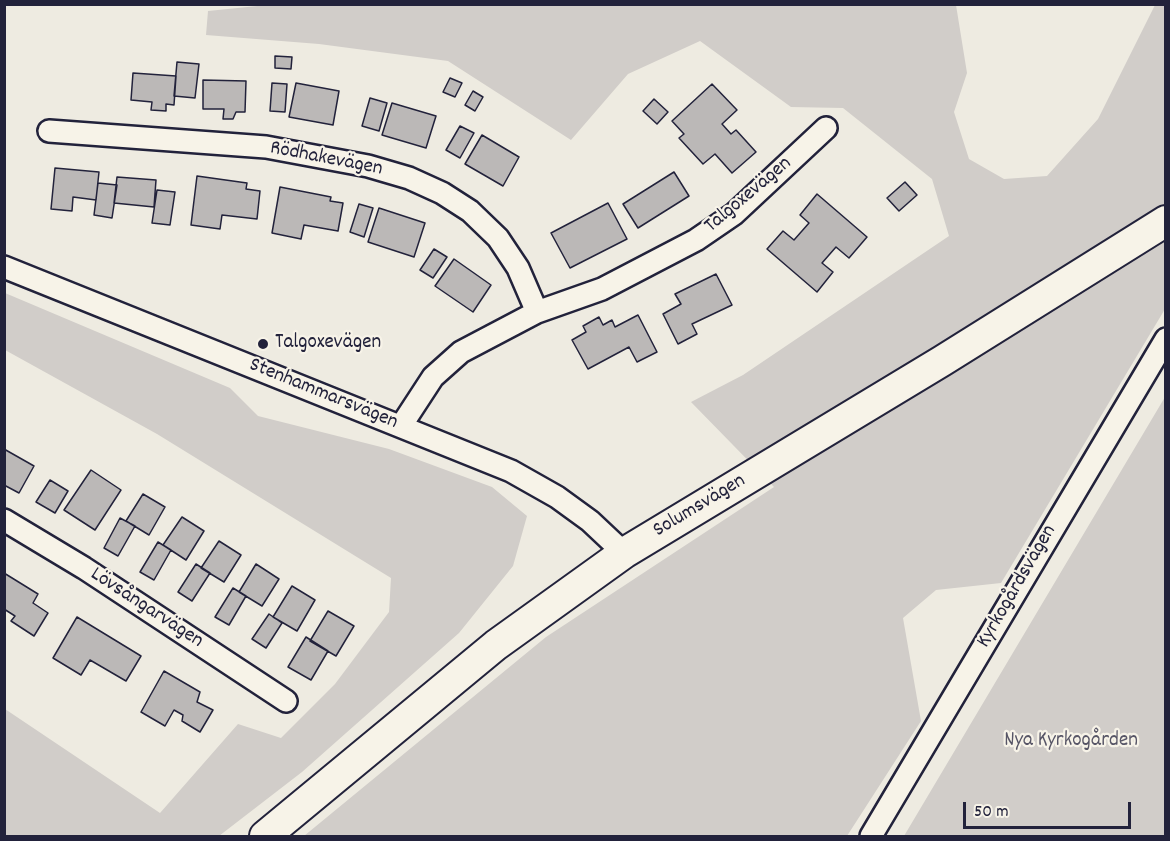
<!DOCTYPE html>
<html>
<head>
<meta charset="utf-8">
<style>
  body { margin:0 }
  #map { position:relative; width:1170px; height:841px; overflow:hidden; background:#eeebe1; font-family:Dekko,sans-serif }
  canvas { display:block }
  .frame { position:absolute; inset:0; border:6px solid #22223b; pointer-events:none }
  .scale { position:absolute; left:963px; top:802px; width:168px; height:27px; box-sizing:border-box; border:3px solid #22223b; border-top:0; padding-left:8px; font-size:18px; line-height:21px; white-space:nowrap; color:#22223b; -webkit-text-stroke:4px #f7f3e8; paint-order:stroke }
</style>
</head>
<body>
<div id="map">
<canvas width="1170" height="841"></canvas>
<div class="frame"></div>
<div class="scale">50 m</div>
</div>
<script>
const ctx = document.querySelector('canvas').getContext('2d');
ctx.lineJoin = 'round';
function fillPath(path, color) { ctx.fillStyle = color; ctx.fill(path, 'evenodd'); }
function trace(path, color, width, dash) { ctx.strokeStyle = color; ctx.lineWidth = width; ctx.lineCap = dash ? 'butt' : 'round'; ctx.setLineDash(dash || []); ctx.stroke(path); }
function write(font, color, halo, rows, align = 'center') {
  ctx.font = font + ' Dekko,sans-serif'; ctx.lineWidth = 4.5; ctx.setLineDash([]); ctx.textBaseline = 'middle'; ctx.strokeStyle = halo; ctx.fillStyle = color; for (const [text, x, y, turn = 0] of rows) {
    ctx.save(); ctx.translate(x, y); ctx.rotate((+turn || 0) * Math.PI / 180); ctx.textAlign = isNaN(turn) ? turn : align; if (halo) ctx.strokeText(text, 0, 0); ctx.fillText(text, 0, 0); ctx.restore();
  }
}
const green = new Path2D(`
  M277,4L956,5L967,73L954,112L969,159L1004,179L1047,176L1098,119L1155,5H1165V309L1001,583L936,590L903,618L921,721L847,836H304L546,637L774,487L691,402L743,375L949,236L932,179L843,108L791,107L700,41L628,74L571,140L448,61L319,44L206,35L208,11Z
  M5,293L230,388L258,416L389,449L492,487L527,516L513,566L459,633L302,772L219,836H5V709L160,813L238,724L281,738L335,684L389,612L391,578L157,434L5,350Z
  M1165,397V836H904Z`);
const building = new Path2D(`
  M275,56L292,57L291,69L275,68Z
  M177,62L199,64L195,98L174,96Z
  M133,73L176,76L174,105L166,104V111L151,110L152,102L131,100Z
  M450,78L462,83L455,97L443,92Z
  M203,80L246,81L245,112H236L233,119H223L224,109H203Z
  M272,83L287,84L285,112L270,111Z
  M296,83L339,91L333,125L289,117Z
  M712,84L737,110L722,124L731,134L736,130L756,152L732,173L715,154L703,164L679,138L684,134L672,121Z
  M473,91L483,97L475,111L465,105Z
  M370,98L387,103L379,131L362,126Z
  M654,99L668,112L657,124L643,111Z
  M392,103L436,116L426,148L382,135Z
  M460,126L474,133L460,158L446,150Z
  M482,135L519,157L503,186L465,164Z
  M55,168L99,172L96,200L73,197L72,211L51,209Z
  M674,172L689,196L638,228L623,204Z
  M197,176L247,183L246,189L260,191L257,219L222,215L220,229L191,225Z
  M117,177L156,180L154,207L114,203Z
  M905,182L917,195L899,211L887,198Z
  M98,183L117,185L112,218L94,215Z
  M280,187L331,197L330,201L343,203L338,231L304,225L301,239L272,233Z
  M157,190L175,192L170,225L152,223Z
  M817,194L867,237L849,258L836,247L822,263L833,272L817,292L767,249L783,231L794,240L809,223L800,215Z
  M608,203L627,239L570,268L551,233Z
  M359,204L373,208L364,237L350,232Z
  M379,208L425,223L414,257L368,242Z
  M434,249L447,257L433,278L420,270Z
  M454,259L491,285L473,312L435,286Z
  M716,274L732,305L692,324L697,334L678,344L663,314L681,304L675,294Z
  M638,315L657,352L637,362L629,347L588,369L572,340L586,332L583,326L599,317L603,325L612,320L615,327Z
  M4,449L34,466L19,493L4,485Z
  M91,470L121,490L95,530L64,510Z
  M50,480L68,491L55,513L36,502Z
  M143,494L165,507L149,535L126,521Z
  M182,517L204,531L186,560L163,545Z
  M120,518L135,526L118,556L104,548Z
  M219,541L241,555L224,582L201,568Z
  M158,542L171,550L154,580L140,572Z
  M196,564L210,573L192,601L178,592Z
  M256,564L279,579L262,606L239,592Z
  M4,573L38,594L33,603L48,613L34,636L11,621L15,616L4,609Z
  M292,586L315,600L297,631L273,617Z
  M233,588L246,596L229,625L215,617Z
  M328,611L354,626L336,656L310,641Z
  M269,614L282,623L266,648L252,639Z
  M77,617L141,656L126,681L90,660L81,675L53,658Z
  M306,637L328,651L311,680L288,667Z
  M164,671L200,692L197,702L213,710L200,732L182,721L183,715L174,710L165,726L141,712Z`);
const street = new Path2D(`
  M49,131L266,147L368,166L409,178L442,193L470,211L498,238L518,268L537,312
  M4,267L511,471L557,497L590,521L624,553
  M401,426L433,377L461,352L537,312L602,289L696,240L734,214L826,128
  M4,520L84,568L286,701
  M871,836L1166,339`);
const secondary = new Path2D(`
  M265,836L496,645L624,553L942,361L1166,221`);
const markers = [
  [263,344,6,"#22223b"]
];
const streetNames = [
  ["Rödhakevägen",326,160,11],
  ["Talgoxevägen",749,196,-40],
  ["Stenhammarsvägen",323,395,22],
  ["Solumsvägen",700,507,-31],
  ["Kyrkogårdsvägen",1018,587,-60],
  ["Lövsångarvägen",146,609,33]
];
const poiNames = [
  ["Talgoxevägen",275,344]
];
const parkNames = [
  ["Nya Kyrkogården",1071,742]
];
fillPath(green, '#d1cdc9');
fillPath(building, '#bbb8b7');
trace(building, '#22223b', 1.5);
trace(street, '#22223b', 26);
trace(secondary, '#22223b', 34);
trace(street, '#f7f3e8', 21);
trace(secondary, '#f7f3e8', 30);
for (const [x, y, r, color] of markers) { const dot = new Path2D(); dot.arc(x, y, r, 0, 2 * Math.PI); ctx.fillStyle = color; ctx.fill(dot); trace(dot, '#f7f3e8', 2); }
write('21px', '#22223b', '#f7f3e8', streetNames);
write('21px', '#22223b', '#f7f3e8', poiNames, 'left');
write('21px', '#575566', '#f7f3e8', parkNames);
</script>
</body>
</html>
